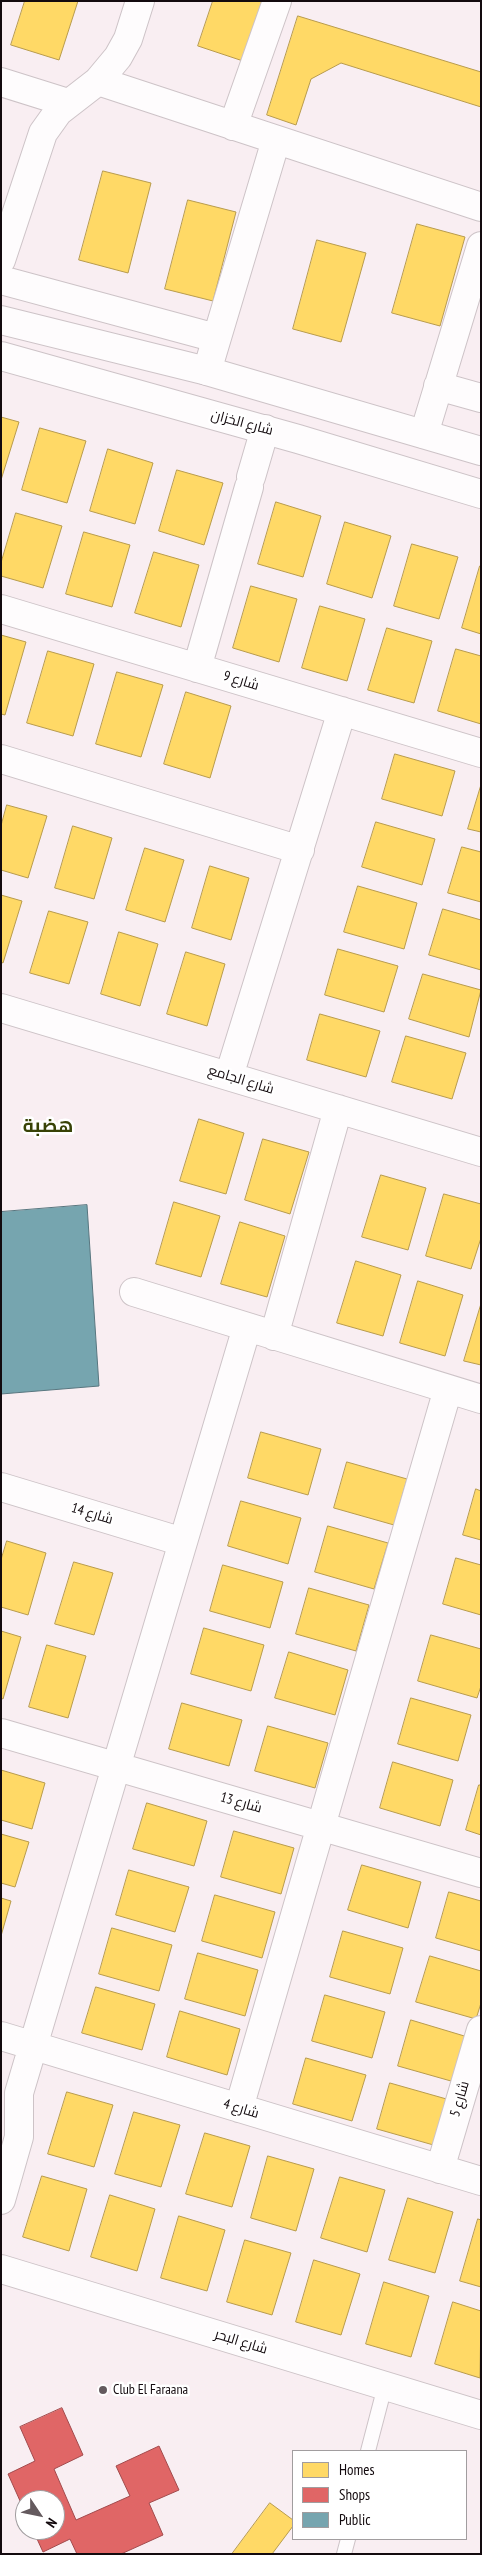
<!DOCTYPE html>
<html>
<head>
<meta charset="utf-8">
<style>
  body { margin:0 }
  #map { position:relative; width:482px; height:2555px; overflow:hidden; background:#f9eef2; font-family:"PT Sans Narrow",sans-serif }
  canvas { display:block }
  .frame { position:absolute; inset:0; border:2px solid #130a0e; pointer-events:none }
  .legend { position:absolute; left:292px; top:2450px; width:175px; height:90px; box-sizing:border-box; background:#fff; border:1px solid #a19d9f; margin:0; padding:6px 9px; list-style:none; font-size:15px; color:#130a0e }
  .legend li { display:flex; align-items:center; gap:10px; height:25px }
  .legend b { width:25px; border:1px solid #a19d9f }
  .north { position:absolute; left:15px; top:2490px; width:50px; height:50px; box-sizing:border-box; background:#fff; border:1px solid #a19d9f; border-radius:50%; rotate:124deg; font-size:14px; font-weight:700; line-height:20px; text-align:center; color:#130a0e }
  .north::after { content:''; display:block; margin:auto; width:18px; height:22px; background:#645a5e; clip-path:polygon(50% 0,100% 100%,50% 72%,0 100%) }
</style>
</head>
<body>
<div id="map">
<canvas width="482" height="2555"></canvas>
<div class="frame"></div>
<ul class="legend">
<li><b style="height:14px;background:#ffd966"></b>Homes</li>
<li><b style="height:14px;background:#e06666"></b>Shops</li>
<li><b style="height:14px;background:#76a5af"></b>Public</li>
</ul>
<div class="north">N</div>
</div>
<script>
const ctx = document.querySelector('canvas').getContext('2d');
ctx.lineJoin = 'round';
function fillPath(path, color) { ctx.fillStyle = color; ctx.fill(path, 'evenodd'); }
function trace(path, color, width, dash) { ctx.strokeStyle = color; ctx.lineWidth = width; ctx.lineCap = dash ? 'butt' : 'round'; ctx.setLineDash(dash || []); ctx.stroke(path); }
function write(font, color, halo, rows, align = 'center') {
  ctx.font = font + ' "PT Sans Narrow",Cairo,sans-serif'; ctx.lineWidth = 5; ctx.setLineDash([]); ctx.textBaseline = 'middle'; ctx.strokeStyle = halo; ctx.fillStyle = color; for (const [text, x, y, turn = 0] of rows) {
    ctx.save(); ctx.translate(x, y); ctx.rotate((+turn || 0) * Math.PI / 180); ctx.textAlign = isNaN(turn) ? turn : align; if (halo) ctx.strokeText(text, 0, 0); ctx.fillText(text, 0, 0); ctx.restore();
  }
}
const homes = new Path2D(`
  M25,1H78L59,60L11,45Z
  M213,1H266L246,62L198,46Z
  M298,16L481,72V107L341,63L311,79L296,125L267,115Z
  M103,171L151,183L128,273L79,260Z
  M188,200L236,212L213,301L165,289Z
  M417,224L465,237L440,326L392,313Z
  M317,240L366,253L341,342L293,329Z
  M1,417L19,422L1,480Z
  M40,428L86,441L67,503L22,490Z
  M108,449L153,463L135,524L90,511Z
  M177,470L223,483L204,545L159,531Z
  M276,502L321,516L303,577L258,564Z
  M16,513L62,526L43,588L1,576V563Z
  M345,522L391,536L372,598L327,584Z
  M84,532L130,545L112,607L66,594Z
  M412,544L458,557L439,619L394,606Z
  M154,552L199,565L181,627L135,613Z
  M480,566H481V634L462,628Z
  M251,586L297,599L279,662L233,648Z
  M320,606L365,619L347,681L302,668Z
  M387,628L432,641L414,703L368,690Z
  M1,635L26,642L5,715L1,714Z
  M456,649L481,656V724L438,711Z
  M48,651L94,664L73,736L27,723Z
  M117,672L163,685L141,757L96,744Z
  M186,692L231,706L210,778L164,764Z
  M395,754L455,771L442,816L382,799Z
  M481,785V832L468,829Z
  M7,805L47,816L28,878L1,870V826Z
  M376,822L435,839L422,885L362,867Z
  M73,826L112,838L94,899L55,888Z
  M462,847L481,852V902L448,893Z
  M145,848L184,860L165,922L126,910Z
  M210,866L249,878L231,940L192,928Z
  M358,886L417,903L404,949L344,932Z
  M1,895L22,901L3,963L1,962Z
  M443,909L481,920V970L429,955Z
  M49,911L88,922L69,984L30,973Z
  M119,932L158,944L140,1006L101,994Z
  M338,949L398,966L384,1012L325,995Z
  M186,952L225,964L207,1026L167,1014Z
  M423,974L481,990L469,1037L409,1019Z
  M320,1014L380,1031L366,1077L307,1060Z
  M406,1036L466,1053L452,1099L392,1082Z
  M199,1119L244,1133L226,1194L180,1181Z
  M263,1139L309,1152L290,1214L245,1200Z
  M381,1175L426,1188L408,1250L362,1237Z
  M444,1194L481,1204V1238L471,1269L426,1256Z
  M174,1202L220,1216L201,1277L156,1264Z
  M240,1222L285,1236L267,1297L221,1284Z
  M356,1261L401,1275L383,1336L337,1323Z
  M418,1281L463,1295L445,1356L400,1343Z
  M481,1304V1365L464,1361Z
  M261,1432L321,1449L308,1495L248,1478Z
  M347,1462L407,1479L394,1525L334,1508Z
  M476,1489L481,1491V1540L463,1535Z
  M241,1501L301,1518L288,1564L228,1546Z
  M328,1526L388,1543L374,1589L315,1572Z
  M7,1541L46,1553L28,1615L1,1607V1560Z
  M456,1558L481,1565V1615L443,1604Z
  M74,1562L113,1573L94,1635L55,1624Z
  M223,1565L283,1582L270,1628L210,1611Z
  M309,1588L369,1605L356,1651L296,1634Z
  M204,1628L264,1645L251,1691L191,1674Z
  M1,1631L21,1637L3,1699L1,1698Z
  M431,1635L481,1649V1686L477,1698L418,1681Z
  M47,1645L86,1656L68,1718L29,1707Z
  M289,1652L348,1670L335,1715L275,1698Z
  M411,1698L471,1715L458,1761L398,1744Z
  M182,1703L242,1720L229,1766L169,1749Z
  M268,1726L328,1743L315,1788L255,1771Z
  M393,1762L453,1780L440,1826L380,1808Z
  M1,1770L45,1783L32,1829L1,1820Z
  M479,1785H481V1835L466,1830Z
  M147,1803L207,1821L194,1866L133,1849Z
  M234,1831L294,1848L281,1894L221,1877Z
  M1,1834L29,1842L15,1887L1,1883Z
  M362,1865L421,1882L408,1928L348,1910Z
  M129,1870L189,1887L175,1932L116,1915Z
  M449,1892L481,1901V1951L436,1938Z
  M215,1895L275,1912L262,1958L202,1941Z
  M1,1898L11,1901L1,1936Z
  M112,1928L172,1945L159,1991L99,1974Z
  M343,1931L403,1948L390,1994L330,1977Z
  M198,1953L258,1970L245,2016L185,1999Z
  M430,1956L481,1971V2003L476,2019L416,2002Z
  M96,1987L155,2004L142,2050L82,2033Z
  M325,1995L385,2012L372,2058L312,2041Z
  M180,2011L240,2029L227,2075L167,2057Z
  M411,2020L471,2038L458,2083L398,2066Z
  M306,2058L366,2075L352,2121L293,2104Z
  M390,2083L450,2100L437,2146L377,2129Z
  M67,2092L113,2105L94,2167L48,2154Z
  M134,2112L180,2125L161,2187L115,2174Z
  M205,2133L250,2146L232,2207L186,2194Z
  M268,2156L314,2169L296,2231L251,2218Z
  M42,2176L87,2189L69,2251L23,2237Z
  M340,2177L385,2190L367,2252L321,2238Z
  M110,2195L155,2209L137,2271L91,2257Z
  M408,2198L453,2212L435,2273L389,2260Z
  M179,2216L225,2230L207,2291L161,2278Z
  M478,2219L481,2220V2287L460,2281Z
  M245,2240L291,2253L272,2315L227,2302Z
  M314,2260L360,2274L341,2335L296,2322Z
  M384,2282L429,2296L411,2357L366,2344Z
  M453,2302L481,2311L480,2378L435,2364Z
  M270,2503L293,2520V2526L272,2554H232Z`);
const shops = new Path2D(`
  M62,2408L83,2455L54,2469L76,2520L130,2496L116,2466L159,2446L179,2490L149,2503L163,2535L121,2554H77L70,2539L43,2552L33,2530H55V2500H25V2512L8,2474L35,2461L20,2427Z`);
const public = new Path2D(`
  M87,1205L99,1386L1,1394V1212Z`);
const service = new Path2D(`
  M368,2451L385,2386
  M344,2554L348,2539`);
const minor = new Path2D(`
  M98,81L481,207
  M1,82L68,103
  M233,126L277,1
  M1,260L43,133L58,112L98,81L118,57L128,39L140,1
  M1,280L216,338
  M207,371L276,140
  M438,386L481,398
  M424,434L481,246
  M251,477L265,429
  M1,609L481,753
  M197,668L249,487
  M1,759L300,850
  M1,1008L481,1152
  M229,1076L342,711
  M134,1292L481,1399
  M274,1336L338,1109
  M1,1487L183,1542
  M1,1733L481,1873
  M1,2036L481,2181
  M239,2108L448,1389
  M440,2169L481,2030
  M1,2200L19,2137V2093L247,1327`);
const secondary = new Path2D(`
  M1,320L207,371L481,451
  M1,356L298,439L481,494
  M1,2269L481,2415`);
const markers = [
  [103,2390,5,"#645a5e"]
];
const streetNames = [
  ["شارع الخزان",242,423,15],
  ["شارع 9",241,681,17],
  ["شارع الجامع",241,1080,17],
  ["شارع 14",92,1514,17],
  ["شارع 13",241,1803,16],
  ["شارع 5",460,2099,-74],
  ["شارع 4",241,2109,17],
  ["شارع البحر",241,2342,17]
];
const poiNames = [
  ["Club El Faraana",113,2390]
];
const districtNames = [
  ["هضبة",48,1127]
];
fillPath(homes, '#ffd966');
trace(homes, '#b89b4c', 1);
fillPath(shops, '#e06666');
trace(shops, '#a24a4c', 1);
fillPath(public, '#76a5af');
trace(public, '#58767f', 1);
trace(service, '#cdc3c7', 16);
trace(minor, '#cdc3c7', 30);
trace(secondary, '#cdc3c7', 30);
trace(service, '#fefcfd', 14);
trace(minor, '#fefcfd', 28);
trace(secondary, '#fefcfd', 28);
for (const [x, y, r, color] of markers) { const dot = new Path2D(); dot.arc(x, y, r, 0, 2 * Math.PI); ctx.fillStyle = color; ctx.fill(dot); trace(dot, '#fff', 2); }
write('14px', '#130a0e', '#fff', streetNames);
write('14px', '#130a0e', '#fff', poiNames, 'left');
write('bold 19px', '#384206', '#fff', districtNames);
</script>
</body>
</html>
